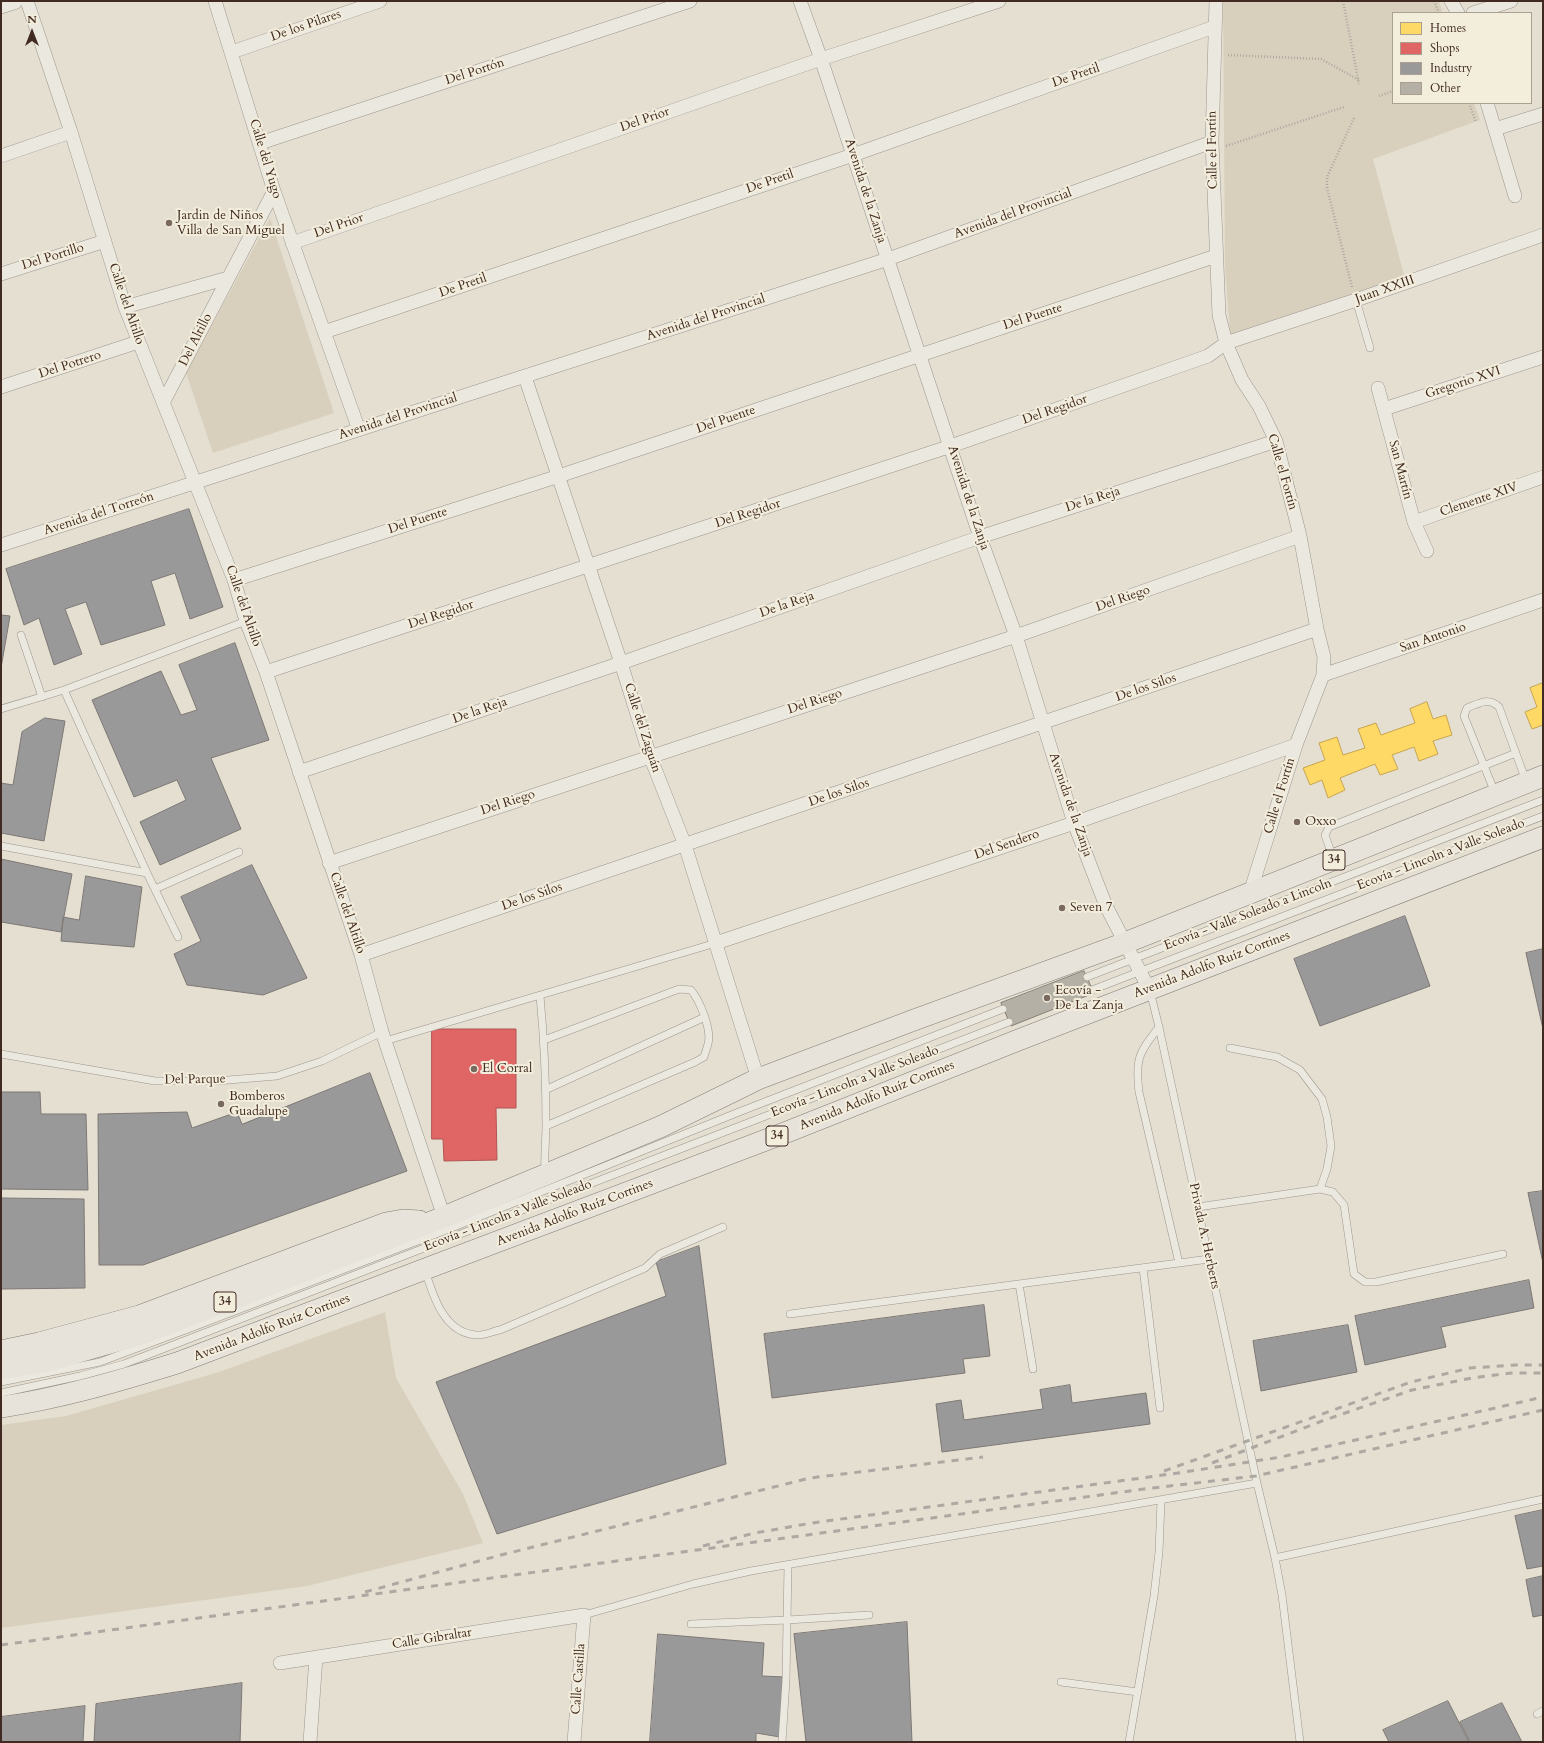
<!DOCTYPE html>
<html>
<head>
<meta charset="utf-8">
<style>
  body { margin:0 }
  #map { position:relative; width:1544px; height:1743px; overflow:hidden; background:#e4dfd1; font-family:Cardo,serif }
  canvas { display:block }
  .frame { position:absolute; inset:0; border:2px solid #402a21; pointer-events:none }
  .legend { position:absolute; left:1392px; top:12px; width:140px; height:92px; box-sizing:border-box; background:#f3eddc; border:1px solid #ab9f91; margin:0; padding:5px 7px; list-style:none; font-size:12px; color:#402a21 }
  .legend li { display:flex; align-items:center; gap:8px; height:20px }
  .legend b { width:20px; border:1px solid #ab9f91 }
  .north { position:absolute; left:12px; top:12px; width:40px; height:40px; -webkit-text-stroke:3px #f3eddc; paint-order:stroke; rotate:0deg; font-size:11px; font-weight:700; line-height:16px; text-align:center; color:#402a21 }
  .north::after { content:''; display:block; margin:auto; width:14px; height:18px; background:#402a21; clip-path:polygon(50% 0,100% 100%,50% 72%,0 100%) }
</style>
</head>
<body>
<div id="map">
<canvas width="1544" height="1743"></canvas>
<div class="frame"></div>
<ul class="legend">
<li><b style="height:11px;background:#ffd966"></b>Homes</li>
<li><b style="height:11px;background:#e06666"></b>Shops</li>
<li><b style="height:11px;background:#999"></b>Industry</li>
<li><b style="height:11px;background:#b5b0a6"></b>Other</li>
</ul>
<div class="north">N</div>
</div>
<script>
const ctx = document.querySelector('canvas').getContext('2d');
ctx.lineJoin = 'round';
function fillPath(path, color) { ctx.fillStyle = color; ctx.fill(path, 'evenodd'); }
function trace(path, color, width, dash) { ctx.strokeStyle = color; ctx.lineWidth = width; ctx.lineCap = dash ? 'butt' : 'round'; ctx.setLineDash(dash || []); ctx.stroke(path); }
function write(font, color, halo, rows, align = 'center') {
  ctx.font = font + ' Cardo,serif'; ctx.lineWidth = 4; ctx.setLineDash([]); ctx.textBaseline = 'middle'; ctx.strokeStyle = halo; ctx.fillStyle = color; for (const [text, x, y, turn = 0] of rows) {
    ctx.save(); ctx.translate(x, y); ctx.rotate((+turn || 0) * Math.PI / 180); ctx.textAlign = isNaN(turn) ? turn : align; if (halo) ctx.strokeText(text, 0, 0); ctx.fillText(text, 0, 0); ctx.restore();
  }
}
const green = new Path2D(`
  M1223,1H1439L1443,13H1393V103H1474L1480,120L1373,159L1405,279L1237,335L1230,333L1225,266Z
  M270,218L334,413L213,453L186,373Z
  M385,1312L396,1378L463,1494L483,1543L307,1586L1,1628V1425L66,1416L216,1373Z`);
const homes = new Path2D(`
  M1543,683V725L1532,729L1525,712L1537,707L1530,688Z
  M1427,702L1433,719L1446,715L1452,735L1433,741L1438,754L1419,761L1414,747L1392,755L1398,769L1380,775L1375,764L1340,778L1345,790L1328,798L1322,780L1310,785L1303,768L1325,760L1319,743L1337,737L1343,755L1365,748L1358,729L1376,723L1381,735L1415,723L1410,709Z`);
const shops = new Path2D(`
  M432,1029H516V1108H496L497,1160L444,1161L443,1139H432Z`);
const industry = new Path2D(`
  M189,509L223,607L190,619L175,573L151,581L165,625L101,645L86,602L65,609L82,654L54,665L39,618L24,625L6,569Z
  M1,615L10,616L1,668Z
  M235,643L269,740L211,758L241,829L160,865L140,822L186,800L177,780L134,797L92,700L161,671L181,715L197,710L179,665Z
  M45,718L65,721L44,841L1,833V783L13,785L22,732Z
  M1,859L72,874L61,932L1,922Z
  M252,865L307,978L263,995L187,985L174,954L201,941L181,897Z
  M86,876L142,887L134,947L61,941L63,917L79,920Z
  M1405,916L1430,986L1320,1026L1294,959Z
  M1543,949V1029L1526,953Z
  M370,1073L407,1171L143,1265H99L98,1114L187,1112L192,1128L237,1112L242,1124Z
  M1,1092H40L41,1114H86L88,1190L1,1189Z
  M1543,1191V1263L1528,1193Z
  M1,1198L84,1199L85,1288L1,1289Z
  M699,1246L726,1464L497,1534L436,1382L666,1296L656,1262Z
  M1529,1280L1534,1308L1441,1327L1446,1347L1365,1365L1355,1316Z
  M984,1305L990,1356L963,1359L965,1373L772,1398L764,1334Z
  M1348,1325L1357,1372L1261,1391L1253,1341Z
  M1070,1385L1072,1403L1146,1393L1150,1424L942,1452L936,1404L961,1400L964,1420L1043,1409L1040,1390Z
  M1543,1510V1566L1527,1569L1515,1516Z
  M1543,1576V1615L1533,1617L1526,1580Z
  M907,1622L912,1742H806L794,1634Z
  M658,1634L764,1643L762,1676L785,1677L780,1737L756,1733V1742H650Z
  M242,1683L240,1742H94L96,1704Z
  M1448,1701L1469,1742H1389L1383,1730Z
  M1502,1703L1522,1742H1470L1460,1722Z
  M85,1706L83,1742H1V1717Z`);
const building = new Path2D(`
  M1084,971L1094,993L1011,1026L1001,1003Z`);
const path = new Path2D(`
  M1343,1L1359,84
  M1434,1L1439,13
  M1228,55L1321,59L1359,80
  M1379,96L1393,91
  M1469,103L1476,122
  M1226,146L1344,107
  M1352,287L1327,188V177L1354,118`);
const service = new Path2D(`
  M1356,300L1370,348
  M21,635L42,697
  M64,690L147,873L178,937
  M1,709L64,690L246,621
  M1495,793L1464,716L1467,708C1479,703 1488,697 1499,707L1526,781
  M1,846L147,873
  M1333,858L1325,835L1329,827L1516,753
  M155,889L239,852
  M1087,977L1543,800
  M1092,990L1543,816
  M1150,991L1159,1027L1257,1483L1275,1558L1282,1595L1300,1742
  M540,996C544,1038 546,1081 546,1124C546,1141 544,1156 545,1173
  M544,1040L679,989L691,990C700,1001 712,1030 708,1044C707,1048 705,1053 704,1057L695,1062L546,1126
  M385,1041L716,943
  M1230,1048L1277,1057L1300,1070L1322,1099L1327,1117L1331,1146L1327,1169L1320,1189
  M1,1054L155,1081H216L277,1076L322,1061L382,1032
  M545,1090L705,1017
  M1198,1207L1320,1189L1333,1192L1344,1205L1354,1274L1365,1282H1376L1503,1254
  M1179,1263L1209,1259
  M1143,1268L1160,1408
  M425,1270C433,1296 444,1333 476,1335C484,1336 493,1331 500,1330L645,1268L660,1254L723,1227
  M1019,1284L1033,1369
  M790,1314L1179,1263L1139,1092C1135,1058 1139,1053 1159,1027
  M1,1382L100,1362L188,1329L449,1229L739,1112L1003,1009
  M1,1393L80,1376L124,1364L1009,1022
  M1275,1558L1543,1499
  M584,1615L693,1584L751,1571L1257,1483
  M691,1624L787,1620L869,1615
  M1061,1682L1138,1692
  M1537,1714L1543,1711
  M782,1742L786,1680L788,1565
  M1129,1742L1154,1596L1159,1552L1161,1501`);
const minor = new Path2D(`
  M27,1L71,132L125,307L234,580L246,621L266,672L361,955L382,1032L444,1217
  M215,1L274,191L359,430
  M800,1L821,59L980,537L1016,636L1074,823L1106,906L1149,989
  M1216,1L1212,142L1219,315L1226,343L1242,380L1259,406L1276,441L1300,536L1317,629L1324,657L1323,675L1296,745L1250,893
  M1451,1L1458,13
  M1473,13L1511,1
  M232,52L380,1
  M1487,103L1515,196
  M1495,129L1543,114
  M260,143L690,1
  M1,156L71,132
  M292,243L821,59L999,1
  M1,274L105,241
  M125,307L228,278
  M324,332L853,155L1214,27
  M525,377L621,663L650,756L685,845L758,1079
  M1,387L138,342
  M1378,388L1414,522L1427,551
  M164,401L274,191
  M1384,409L1543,357
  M1414,522L1543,477
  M1,545L888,259L1212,142
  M234,580L559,476L1216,256
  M266,672L951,446L1208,356L1226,343L1356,300L1543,235
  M1323,675L1543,600
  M299,772L621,663L980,537L1276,441
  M329,863L1016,636L1300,536
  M716,943L1074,823L1296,745
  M361,955L1317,629
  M280,1663L584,1615L574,1742
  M310,1742L316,1657`);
const tertiary = new Path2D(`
  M1,5L14,1`);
const primary = new Path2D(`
  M1,1351L39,1343L139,1316L386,1223L403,1220L419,1221
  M1,1369L44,1362L145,1333L444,1217L660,1127L758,1079L914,1020L1125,943L1543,776
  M1,1407C61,1398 119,1381 177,1363L787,1132L1021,1039L1543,837`);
const rail = new Path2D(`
  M1212,1463L1322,1421L1412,1390L1472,1378L1511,1373H1543
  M1164,1471L1411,1382L1470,1368L1516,1365H1543
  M703,1546L755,1533L812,1523L1178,1473L1281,1457L1543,1397
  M365,1592L501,1555L810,1478L983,1457
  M1,1645L1144,1489L1256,1476L1543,1410`);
const markers = [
  [169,223,4,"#79695f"],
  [1297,822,4,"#79695f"],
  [1062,908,4,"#79695f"],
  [1047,998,4,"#79695f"],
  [474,1069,4,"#79695f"],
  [221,1104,4,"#79695f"]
];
const shields = [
  [1334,860,22],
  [777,1136,22],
  [225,1302,22]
];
const shieldNames = [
  ["34",1334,860],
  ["34",777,1136],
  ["34",225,1302]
];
const streetNames = [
  ["De los Pilares",306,26,-19],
  ["Del Portón",475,72,-18],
  ["De Pretil",1076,76,-19],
  ["Del Prior",645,120,-19],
  ["Calle el Fortín",1213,150,-91],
  ["Calle del Yugo",265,159,73],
  ["De Pretil",770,182,-19],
  ["Avenida de la Zanja",865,191,72],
  ["Avenida del Provincial",1013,214,-20],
  ["Del Prior",339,226,-19],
  ["Del Portillo",53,257,-17],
  ["De Pretil",463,286,-19],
  ["Juan XXIII",1385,290,-19],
  ["Calle del Altillo",126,304,71],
  ["Del Puente",1033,317,-18],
  ["Avenida del Provincial",706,318,-18],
  ["Del Altillo",196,340,-63],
  ["Del Potrero",70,365,-18],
  ["Gregorio XVI",1463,383,-18],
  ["Del Regidor",1055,410,-19],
  ["Avenida del Provincial",398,417,-18],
  ["Del Puente",726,420,-19],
  ["San Martín",1400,470,75],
  ["Calle el Fortín",1282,472,74],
  ["Avenida de la Zanja",968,498,72],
  ["De la Reja",1093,500,-18],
  ["Clemente XIV",1479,500,-19],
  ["Avenida del Torreón",99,514,-18],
  ["Del Regidor",748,514,-18],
  ["Del Puente",418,521,-18],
  ["Del Riego",1123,599,-19],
  ["De la Reja",787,605,-19],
  ["Calle del Altillo",243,606,71],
  ["Del Regidor",441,615,-18],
  ["San Antonio",1433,638,-19],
  ["De los Silos",1146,688,-19],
  ["Del Riego",815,702,-18],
  ["De la Reja",480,711,-19],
  ["Calle del Zaguán",642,728,72],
  ["De los Silos",839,793,-19],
  ["Calle el Fortín",1280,796,-73],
  ["Del Riego",508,803,-18],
  ["Avenida de la Zanja",1070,805,71],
  ["Del Sendero",1007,845,-19],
  ["Ecovía - Lincoln a Valle Soleado",1441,855,-21],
  ["De los Silos",532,897,-19],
  ["Calle del Altillo",347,913,71],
  ["Ecovía - Valle Soleado a Lincoln",1248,915,-21],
  ["Avenida Adolfo Ruíz Cortines",1212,965,-21],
  ["Del Parque",195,1080,-1],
  ["Ecovía - Lincoln a Valle Soleado",855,1082,-21],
  ["Avenida Adolfo Ruíz Cortines",877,1096,-22],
  ["Avenida Adolfo Ruíz Cortines",575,1213,-21],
  ["Ecovía - Lincoln a Valle Soleado",508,1216,-21],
  ["Privada A. Herberts",1204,1236,78],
  ["Avenida Adolfo Ruíz Cortines",272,1328,-21],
  ["Calle Gibraltar",432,1639,-9],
  ["Calle Castilla",579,1679,-86]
];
const poiNames = [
  ["Jardin de Niños",177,216],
  ["Villa de San Miguel",177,231],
  ["Oxxo",1305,822],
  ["Seven 7",1070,908],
  ["Ecovía -",1055,991],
  ["De La Zanja",1055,1006],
  ["El Corral",482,1069],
  ["Bomberos",229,1097],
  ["Guadalupe",229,1112]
];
fillPath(green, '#d8d0bd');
fillPath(homes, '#ffd966');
trace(homes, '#c6a451', 1);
fillPath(shops, '#e06666');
trace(shops, '#b05451', 1);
fillPath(industry, '#999');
trace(industry, '#7e7875', 1);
fillPath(building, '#b5b0a6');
trace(building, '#847e76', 1);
trace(service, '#9c968d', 8);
trace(minor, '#9c968d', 14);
trace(tertiary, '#9c968d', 18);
trace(primary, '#847e76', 22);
trace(path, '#ada8a1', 2.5, [1, 2]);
trace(service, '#ebe8e0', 7);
trace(minor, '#ebe8e0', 13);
trace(tertiary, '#ebe8e0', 17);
trace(primary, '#e7e3db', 21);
trace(rail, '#ada8a1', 3, [7, 7]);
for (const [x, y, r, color] of markers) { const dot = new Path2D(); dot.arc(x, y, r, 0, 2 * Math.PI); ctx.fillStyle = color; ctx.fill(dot); trace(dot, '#f3eddc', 1.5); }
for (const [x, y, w] of shields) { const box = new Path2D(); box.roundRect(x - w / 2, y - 10, w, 20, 3); ctx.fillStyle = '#f3eddc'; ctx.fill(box); trace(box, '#402a21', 1); }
write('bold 12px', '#402a21', null, shieldNames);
write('13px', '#402a21', '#f3eddc', streetNames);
write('13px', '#402a21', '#f3eddc', poiNames, 'left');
</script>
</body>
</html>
